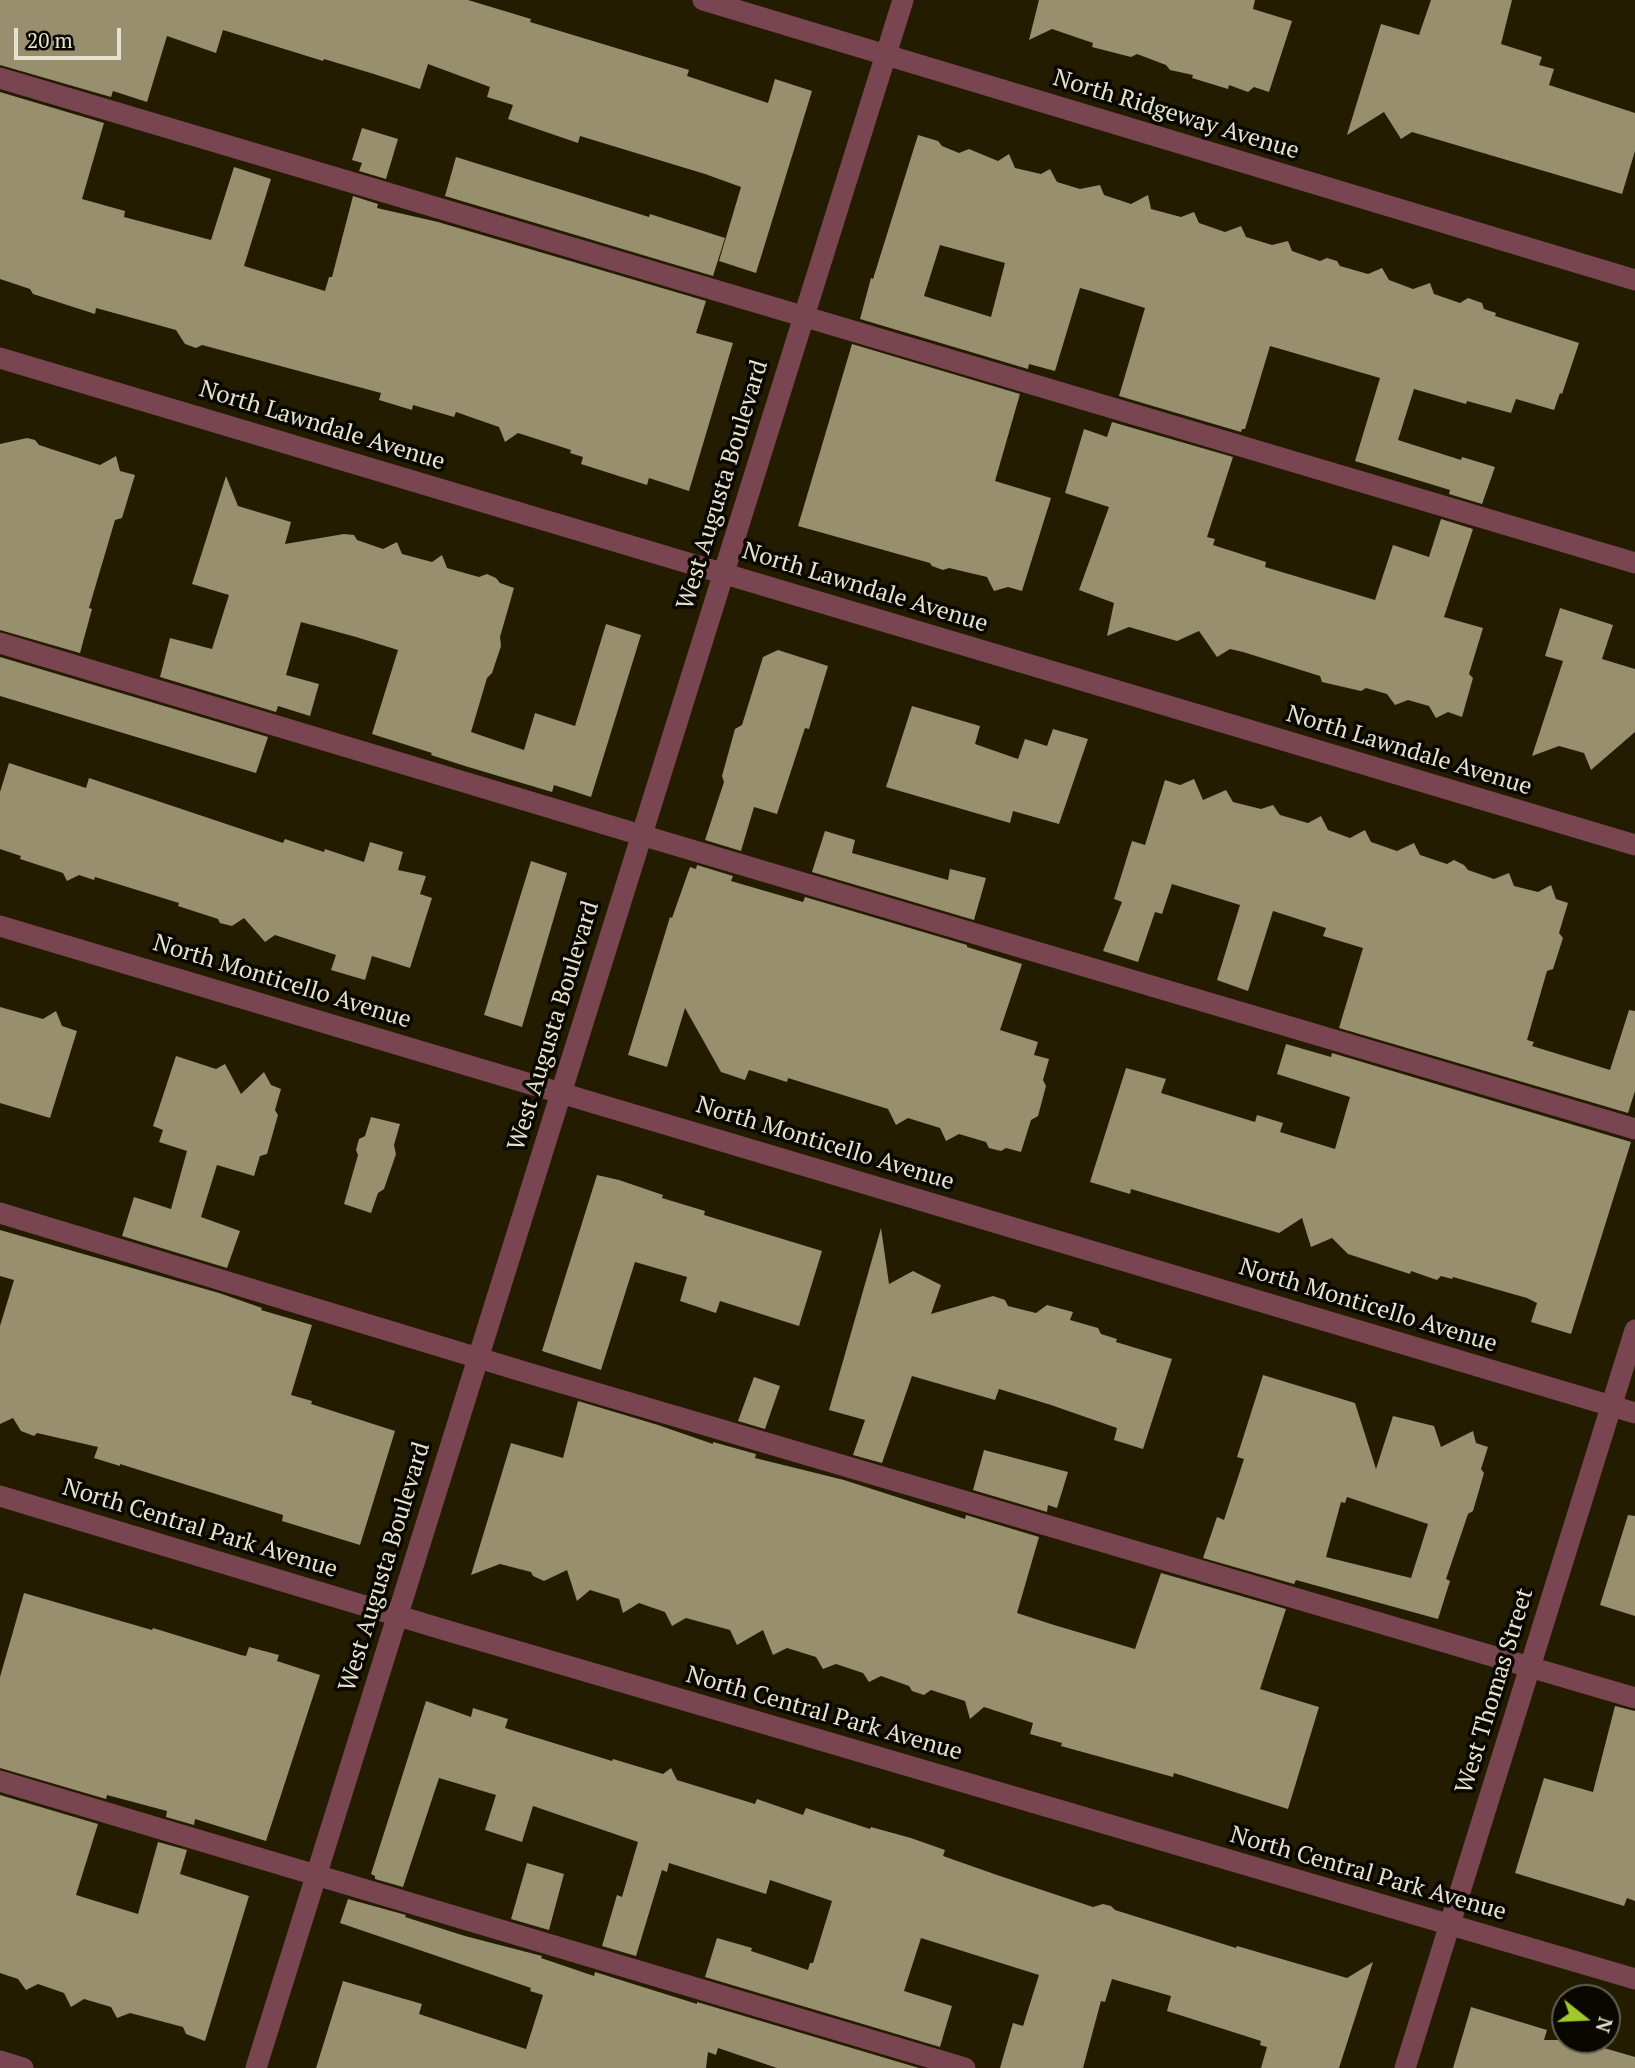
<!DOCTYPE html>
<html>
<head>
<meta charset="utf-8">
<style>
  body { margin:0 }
  #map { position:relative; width:1635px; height:2068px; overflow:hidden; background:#241c00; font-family:"PT Serif",serif }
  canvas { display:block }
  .north { position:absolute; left:1551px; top:1984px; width:70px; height:70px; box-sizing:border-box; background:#0a0700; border:2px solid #625f53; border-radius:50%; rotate:108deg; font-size:19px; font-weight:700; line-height:28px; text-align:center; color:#e6e2d0 }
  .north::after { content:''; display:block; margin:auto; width:24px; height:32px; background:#a1c929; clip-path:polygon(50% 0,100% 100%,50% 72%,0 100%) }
  .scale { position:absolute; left:14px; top:28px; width:107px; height:32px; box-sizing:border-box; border:4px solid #e6e2d0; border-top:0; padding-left:9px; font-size:21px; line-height:24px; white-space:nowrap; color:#e6e2d0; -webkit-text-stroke:5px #0a0700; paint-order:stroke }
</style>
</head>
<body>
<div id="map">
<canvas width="1635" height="2068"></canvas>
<div class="north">N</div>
<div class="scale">20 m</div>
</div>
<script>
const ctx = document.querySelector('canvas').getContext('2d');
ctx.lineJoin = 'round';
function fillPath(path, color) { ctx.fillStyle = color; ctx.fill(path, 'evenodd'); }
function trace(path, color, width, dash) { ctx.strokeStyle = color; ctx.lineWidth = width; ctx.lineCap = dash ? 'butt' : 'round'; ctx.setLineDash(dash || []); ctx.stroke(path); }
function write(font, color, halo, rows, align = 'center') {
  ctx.font = font + ' "PT Serif",serif'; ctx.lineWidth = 7; ctx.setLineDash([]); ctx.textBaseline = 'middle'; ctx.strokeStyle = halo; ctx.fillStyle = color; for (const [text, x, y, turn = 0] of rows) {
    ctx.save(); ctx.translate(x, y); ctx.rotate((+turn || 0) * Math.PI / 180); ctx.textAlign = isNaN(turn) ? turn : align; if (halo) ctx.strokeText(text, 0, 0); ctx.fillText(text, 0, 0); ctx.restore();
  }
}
const building = new Path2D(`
  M0,0H468L531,19L530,22L689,70L687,76L768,103L775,79L812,91L756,273L719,261L741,187L705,174L580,136L578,143L508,119L513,105L487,97L490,87L428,64L420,89L374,74L324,59L323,61L223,30L216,53L167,36L147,102L113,91L111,97L0,65Z
  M1039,0H1255L1253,9L1292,21L1269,92L1254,87L1248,92L1229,85L1228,89L1192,78L1193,75L1170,70L1166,65L1137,54L1131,57L1092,47L1093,43L1052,29L1029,40Z
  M1431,0H1512L1501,44L1542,57L1539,65L1554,69L1549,85L1635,113V151L1622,194L1412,132L1401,139L1384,112L1347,135L1381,24L1419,35Z
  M0,92L104,123L82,199L125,211L124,217L211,240L234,167L271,179L244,266L325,291L329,277H332L353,196L378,204L377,208L438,222L706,301L696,333L733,343L689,491L649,478L647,485L581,464L583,457L570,453L571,450L518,433L505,442L499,427L456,412L454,417L413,405L412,410L379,400L381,393L202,345L196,348L185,344L176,330L96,308L95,314L33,294L30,289L0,279Z
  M362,128L398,139L386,179L359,171L362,163L352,160Z
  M918,135L938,141L942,146L959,153L969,149L998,161L1009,154L1015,168L1041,174L1050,169L1057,182L1080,189L1100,185L1104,195L1131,204L1148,195L1151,209L1181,217L1194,212L1199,223L1225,232L1241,226L1246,237L1272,245L1288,241L1292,251L1320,261L1327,258L1337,261L1340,266L1368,274L1382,268L1389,280L1413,289L1430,283L1434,294L1460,303L1468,298L1482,303L1484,309L1496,313L1495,316L1579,343L1562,394L1560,393L1554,410L1516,399L1511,413L1467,401L1466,404L1414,389L1398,440L1461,460L1462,457L1495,467L1482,504L1449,494L1450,490L1355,461L1380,378L1270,346L1245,429H1242L1241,432L1119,396L1145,308L1091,291L1080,288L1055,371L1029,364L1028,369L860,319L871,278L873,279ZM940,245L1005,263L991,317L924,296Z
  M456,157L649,217L650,214L725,238L713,276L445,196Z
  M852,344L1020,394L995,481L1051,498L1022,591L1008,587L994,591L987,577L949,568L943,570L932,566L930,563L798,526Z
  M1112,422L1233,457L1207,537L1215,539L1213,545L1266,562L1265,567L1375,600L1393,545L1429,557L1441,519L1473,529L1444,617L1483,628L1469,674L1473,678L1462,717L1448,712L1436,718L1429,706L1408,700L1395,705L1387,694L1366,688L1361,691L1322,682L1320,676L1243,652L1230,649L1217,657L1199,631L1177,641L1129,627L1107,636L1114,603L1079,590L1109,507L1065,493L1084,429L1107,437Z
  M27,438L35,440L39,445L100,465L116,456L120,471L135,475L122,518L115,520L89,608L92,609L80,653L0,630V444Z
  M226,476L238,506L291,522L285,544L344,534L354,535L357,540L383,549L397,542L402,554L432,562L442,555L447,568L479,577L487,574L496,578L500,583L514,588L500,637L501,646L492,673L487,678L471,732L524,750L535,713L575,726L606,624L641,635L591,797L554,785L552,792L465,766L431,755L432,753L372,734L398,650L356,637L301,622L286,675L319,684L310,716L278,706L276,712L160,677L170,638L212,649L229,595L192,584Z
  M1560,608L1613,625L1602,659L1635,669V732L1591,770L1584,753L1559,746L1532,756L1563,661L1545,656Z
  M778,650L828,666L809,729L805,728L777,814L754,807L741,851L705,840L724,782L722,776L735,729L742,725L763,657Z
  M0,657L268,737L256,773L0,696Z
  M912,706L980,726L975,744L1018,759L1025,739L1047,746L1053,729L1088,739L1059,824L1013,811L1010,823L886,787Z
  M9,763L86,788L89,778L283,843L285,839L324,852L325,849L364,862L370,842L403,852L398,870L426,876L420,894L432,898L410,968L372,956L365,980L331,970L336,955L275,935L265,942L244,918L232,926L220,923L218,919L178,906L179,903L95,877L94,880L79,875L67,881L63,873L20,859L21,856L0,849V792Z
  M1194,779L1203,800L1226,790L1233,802L1261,809L1273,805L1280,815L1308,823L1321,816L1328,830L1350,838L1365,830L1371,842L1397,851L1414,843L1420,855L1447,864L1454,860L1464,865L1468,870L1494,879L1509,873L1514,886L1538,892L1551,885L1556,899L1568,903L1559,933L1563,938L1553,969L1547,971L1527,1040L1534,1042L1532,1046L1610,1070L1629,1010L1635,1011V1091L1628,1113L1339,1028L1363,948L1323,936L1326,928L1273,911L1248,991L1217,980L1240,905L1172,884L1162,914L1155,912L1138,962L1103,951L1122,902L1114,899L1132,841L1145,845L1165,780L1180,785Z
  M825,831L855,840L852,853L948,880L950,869L986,878L974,920L812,872Z
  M531,861L567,873L522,1027L484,1015Z
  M697,865L733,876L731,881L803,902L805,897L967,945V947L1022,964L1000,1030L1038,1042L1034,1055L1049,1059L1043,1080L1046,1086L1038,1116L1031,1120L1021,1152L1006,1148L1001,1151L989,1148L986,1142L959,1134L946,1141L940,1128L908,1118L896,1125L888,1109L788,1078L787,1082L749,1070L745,1080L721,1072L685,1008L667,1067L628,1055L670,917L672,918L690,867L696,869Z
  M0,1007L43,1019L56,1011L62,1026L77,1031L50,1118L0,1103Z
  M1286,1044L1331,1057L1332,1053L1631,1142L1571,1334L1531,1322L1537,1303L1527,1298L1453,1277L1452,1279L1441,1276L1437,1280L1411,1271L1410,1274L1348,1254L1332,1238L1311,1247L1302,1218L1279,1233L1131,1189L1130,1194L1090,1182L1126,1068L1166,1079L1161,1093L1255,1122L1257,1115L1283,1123L1280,1132L1335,1149L1350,1097L1277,1074Z
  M176,1056L216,1069L225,1064L241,1094L264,1072L271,1085L281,1089L275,1110L278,1115L267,1154L260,1156L254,1176L217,1165L201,1217L240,1231L227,1268L122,1236L134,1197L171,1209L187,1151L159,1142L163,1130L153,1126Z
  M371,1117L400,1124L394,1145L396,1154L384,1189L378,1193L371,1213L344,1204L358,1155L356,1150L359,1139L365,1136Z
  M597,1175L619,1180L663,1195L662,1198L705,1211L704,1215L822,1251L799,1326L720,1301L716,1313L680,1301L687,1277L635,1262L601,1370L542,1351Z
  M881,1228L889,1284L913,1271L941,1285L931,1314L993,1296L1005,1300L1008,1306L1036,1313L1047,1305L1073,1312L1070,1320L1098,1328L1101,1334L1117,1339L1116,1342L1172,1359L1143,1449L1114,1440L1117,1428L1051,1405L999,1389L995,1400L912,1376L882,1463L853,1455L865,1420L829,1410Z
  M0,1230L219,1293L262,1308L261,1310L312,1325L291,1395L312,1401L311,1404L395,1431L360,1545L282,1521L283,1515L120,1464V1466L94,1458L98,1447L37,1433L34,1436L21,1431L13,1418L0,1424V1326L14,1280L0,1276Z
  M1263,1375L1355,1403L1376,1469L1393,1416L1434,1426L1441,1447L1473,1431L1476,1443L1488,1447L1481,1469L1484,1473L1473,1511L1468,1514L1446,1579L1450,1581L1438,1619L1296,1580L1294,1584L1203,1558L1217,1517L1224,1520L1244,1459L1237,1457ZM1347,1497L1428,1524L1411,1578L1326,1557L1341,1502L1345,1503Z
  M754,1377L780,1386L765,1429L738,1421Z
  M578,1401L658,1425L713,1444V1442L756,1454L755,1458L844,1480L965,1519L966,1515L1039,1537L1017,1613L1054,1625L1135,1649L1161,1573L1286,1609L1260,1689L1319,1707L1288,1809L1174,1773L1173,1777L1061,1746L1062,1743L1030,1734L1033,1723L984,1707L970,1719L965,1701L931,1690L924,1695L912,1691L909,1686L881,1676L869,1682L863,1673L836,1664L823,1669L816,1657L787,1648L773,1655L763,1630L737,1645L730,1630L686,1618L672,1626L665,1612L639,1603L623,1613L619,1599L590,1590L577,1601L567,1570L544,1581L533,1576L531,1572L500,1564L471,1575L511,1443L563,1458Z
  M984,1450L1068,1472L1057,1508L1048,1505L1047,1512L973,1490Z
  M1628,1515L1635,1516V1616L1600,1605Z
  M24,1593L152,1630L153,1628L241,1655L246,1656L249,1647L279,1655L277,1661L320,1675L266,1841L195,1819L194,1825L166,1817L167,1811L107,1795L106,1799L0,1768V1677Z
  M426,1701L471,1717L473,1708L508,1719L505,1728L612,1761L613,1759L663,1774L671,1768L677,1780L755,1804L757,1799L803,1815L806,1808L870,1829L871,1827L911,1838L945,1850L943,1856L997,1875L1093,1907L1103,1904L1111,1906L1115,1910L1236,1948L1237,1946L1347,1978L1373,1962L1339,2068H1261L1267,2047L1260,2045L1261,2041L1167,2011L1171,1996L1112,1979L1105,2002L1101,2001L1083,2068H1000L1013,2023L1023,2026L1039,1975L921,1938L904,1991L952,2006L940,2047L705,1977L717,1938L752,1948L751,1951L808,1970L810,1963H813L832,1901L770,1880L766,1894L669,1863L667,1872L662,1870L636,1956L602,1946L617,1895L622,1897L638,1842L533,1806L522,1842L485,1830L496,1795L439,1778L403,1887L375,1879V1876L371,1874Z
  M1615,1706L1635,1711V1901L1627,1898L1624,1906L1515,1873L1544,1778L1593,1792Z
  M0,1795L98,1824L76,1895L138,1914L158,1842L187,1850L180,1874L249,1896L205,2041L186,2034L183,2027L130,2013L117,2018L111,2007L84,1999L71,2007L64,1993L38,1984L26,1990L18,1979L0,1973Z
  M527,1863L564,1874L549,1930L511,1919Z
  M348,1899L406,1915L405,1917L465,1936L542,1956L541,1958L594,1976L595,1972L697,2004V2002L919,2068H777L718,2048L716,2055L708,2052L706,2068H316L343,1981L422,2004L419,2014L526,2049L543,1995L530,1991L531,1988L340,1923Z
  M1471,2007L1547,2030L1544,2040H1596L1594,2045L1635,2057V2068H1453Z`);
const minor = new Path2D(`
  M703,0L1635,280
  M0,78L1635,563
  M0,358L1635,845
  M0,643L641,835L1635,1129
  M0,926L1635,1413
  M0,1213L528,1373L1635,1698
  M0,1496L445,1630L1635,1979
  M0,1781L965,2068
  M0,2061L23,2068
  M256,2068L903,0
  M1405,2068L1635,1330`);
const streetNames = [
  ["North Ridgeway Avenue",1176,115,17],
  ["North Lawndale Avenue",322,426,17],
  ["West Augusta Boulevard",723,485,-73],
  ["North Lawndale Avenue",865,588,17],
  ["North Lawndale Avenue",1409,751,17],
  ["North Monticello Avenue",282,982,17],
  ["West Augusta Boulevard",554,1026,-73],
  ["North Monticello Avenue",825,1144,17],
  ["North Monticello Avenue",1368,1306,17],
  ["North Central Park Avenue",200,1529,17],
  ["West Augusta Boulevard",385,1567,-73],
  ["West Thomas Street",1495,1691,-73],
  ["North Central Park Avenue",824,1714,16],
  ["North Central Park Avenue",1368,1874,16]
];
fillPath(building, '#978f6d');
trace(minor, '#794551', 21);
write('24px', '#e6e2d0', '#0a0700', streetNames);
</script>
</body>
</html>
